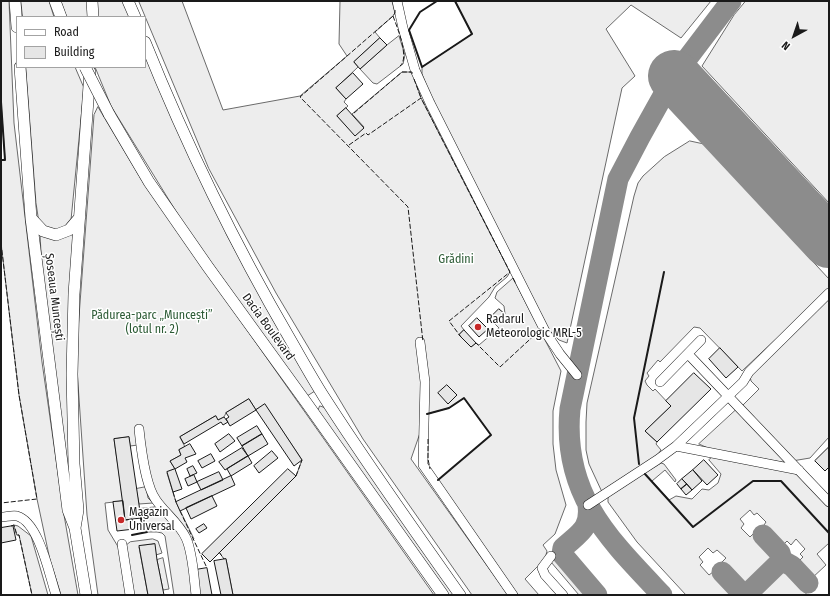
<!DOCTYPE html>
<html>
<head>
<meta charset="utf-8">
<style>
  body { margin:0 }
  #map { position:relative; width:830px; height:596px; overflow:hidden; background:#fff; font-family:"Fira Sans Condensed",sans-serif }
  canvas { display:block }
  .frame { position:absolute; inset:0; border:2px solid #1a1a1a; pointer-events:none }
  .legend { position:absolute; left:16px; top:16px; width:130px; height:52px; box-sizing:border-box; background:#fff; border:1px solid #a3a3a3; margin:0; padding:5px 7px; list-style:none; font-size:12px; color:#1a1a1a }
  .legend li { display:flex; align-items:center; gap:8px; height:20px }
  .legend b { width:20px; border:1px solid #a3a3a3 }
  .north { position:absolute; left:774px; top:16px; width:40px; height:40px; -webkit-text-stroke:3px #fff; paint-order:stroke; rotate:220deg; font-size:11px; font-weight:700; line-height:16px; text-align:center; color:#1a1a1a }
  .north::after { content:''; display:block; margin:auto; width:14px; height:18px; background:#1a1a1a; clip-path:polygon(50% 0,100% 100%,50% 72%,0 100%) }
</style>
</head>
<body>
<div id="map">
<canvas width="830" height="596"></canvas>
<div class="frame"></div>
<ul class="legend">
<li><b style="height:5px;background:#fff"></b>Road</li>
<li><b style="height:11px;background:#e6e6e6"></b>Building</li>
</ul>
<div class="north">N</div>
</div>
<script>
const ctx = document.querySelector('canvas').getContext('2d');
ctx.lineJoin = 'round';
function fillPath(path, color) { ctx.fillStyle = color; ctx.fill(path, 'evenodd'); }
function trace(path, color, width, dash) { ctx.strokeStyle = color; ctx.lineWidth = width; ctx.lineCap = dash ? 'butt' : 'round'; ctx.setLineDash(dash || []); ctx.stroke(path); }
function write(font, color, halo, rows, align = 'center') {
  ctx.font = font + ' "Fira Sans Condensed",sans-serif'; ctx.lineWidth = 3; ctx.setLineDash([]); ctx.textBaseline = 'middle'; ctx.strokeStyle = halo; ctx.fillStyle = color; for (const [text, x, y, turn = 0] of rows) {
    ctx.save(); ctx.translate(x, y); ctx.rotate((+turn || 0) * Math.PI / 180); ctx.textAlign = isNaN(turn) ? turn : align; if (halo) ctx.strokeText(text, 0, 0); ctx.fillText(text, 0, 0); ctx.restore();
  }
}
const built = new Path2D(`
  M1,1H9L14,123L42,362L64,515L78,595H61L50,560L37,499L19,395L1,243V160L5,159L1,102Z
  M21,1H49L54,17H23Z
  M61,1H88V17H67Z
  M97,1H124L130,17H97Z
  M139,1H182L223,110L300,96L347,56L339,44L340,1H392L395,13L393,16L375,32L380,38L354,62L358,67L336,88L346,99L344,102L348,106L337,116L355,135L364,127L352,114L402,72H412L421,98L510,272L507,277L495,287L489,297L461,326L464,330L459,335L471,347L476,343L479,345L499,328L494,323L498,319L499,320L505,314L504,306L495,298L497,292L513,278L561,371L553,411V444L556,470L566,505L555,534L543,545L547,551L545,559L525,579L539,595H518L438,480L491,435L464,398L449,408L427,414L422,380L420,433L411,459L508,595H472L363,439L276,293L209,169Z
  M455,1H711L681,38L631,5L606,29L635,76L622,88L567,343L559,340L546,327L434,106L422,74V67L472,34Z
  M746,1H829V203L702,66L734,15Z
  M399,36L405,55L403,64L381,81L377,84L373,83L360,69L387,45Z
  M145,53L172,118L228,237L273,320L315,391L307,396L185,226L111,106L95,67H145Z
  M26,67H75L84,88L71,220L68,226L53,231L39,223L36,203Z
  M98,107L144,184L434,595H233L226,559H224L219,552L296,476L302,460L265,405L256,410L249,399L226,413L224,417L218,420L215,416L180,437L185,447L179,450L181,455L170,461L175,469L167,473L176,502L194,539L191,541L156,496L138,445L130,446L129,437L114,439L123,501L105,503L108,530L120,550L127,595H98L87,515L77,369L78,330L94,115Z
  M690,141L704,144L829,279V289L742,371L700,328L694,327L660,362L658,360L647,373L649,376L645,381L647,385L653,391L655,389L671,406L645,431L657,442L656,444L661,450L656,457L602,492L589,464L586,450V422L587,403L634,196L638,183L643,176L664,157Z
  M75,230L71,478L69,479L42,269L40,235Z
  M829,299V437L810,458L792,461L742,406L759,389L751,381L750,376Z
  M320,406L326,408L455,595H449L318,411Z
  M736,410L739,412L786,463L710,449L699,444Z
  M714,456L794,473L799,476L829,506V543L817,554L826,565L811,579L796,564L803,557L800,554L805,549L796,539L791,545L787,541L781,547L766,532L768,530L764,525L766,522L757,513L754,515L750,510L740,519L744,524L741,528L750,537L753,534L758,539L760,538L775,553L773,555L776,558L771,563L772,565L752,584L750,582L745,587L742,584L740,585L725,570L727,568L722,562L726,558L717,550L713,553L708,548L699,557L703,562L700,565L709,575L713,572L717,577L719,575L734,591L732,593L734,595H686L637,542L608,502V498L610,494L661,463L664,464L676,480L675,482L665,470L652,481L669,500L676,496L692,499L702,489L709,490L718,483L721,474L709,460Z
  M146,487L148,498L153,503L139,504L136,489Z
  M157,507L182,535L186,548L195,595H174L165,536L162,533L157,532H147L145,524H142L139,509Z
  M14,525L18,526L31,536L48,595H32L19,535H17Z
  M153,539L158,541L162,553L156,555L154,544L139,547L148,595H133L125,546L130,542Z
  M163,558L169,589L163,590L157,560Z
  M553,560H556L586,595H579L551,562Z
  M785,568L788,571L790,570L805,586L803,588L807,592L805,595H756L759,592L758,591L778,571L780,573Z`);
const taxiway = new Path2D(`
  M588,505C591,529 579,533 563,548L562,554L597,595
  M781,563L783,561L792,566L808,583
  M722,572L739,590L741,595
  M662,595C608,538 562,494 570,409L618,179L640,137L674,76L731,1
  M746,595L782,560L780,553L763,535`);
const runway = new Path2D(`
  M674,76L829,242`);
const building = new Path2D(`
  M380,38L387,45L360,69L354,62Z
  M353,73L363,84L346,99L336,88Z
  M346,108L364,128L355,136L337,116Z
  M499,309L505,314L499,320L493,315Z
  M477,318L488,329L479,337L469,326Z
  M464,330L476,343L471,347L459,335Z
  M720,348L738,367L726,378L709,359Z
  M694,373L711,389L657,442L645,431L671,406L666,401Z
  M447,385L457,395L448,404L438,393Z
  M249,399L256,410L230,426L226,419L229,417L226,413Z
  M265,404L302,460L294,466L256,410Z
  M216,416L218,420L224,417L228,422L223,425L221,422L184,444L180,437Z
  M257,426L262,434L242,446L237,438Z
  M229,434L235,441L220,452L215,444Z
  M262,434L268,444L248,456L242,446Z
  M129,437L141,518L125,520L114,439Z
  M190,444L196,454L185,458L187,462L175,469L170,461L181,455L179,450Z
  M829,447V467L825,471L815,461Z
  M242,448L248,456L225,470L219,462Z
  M272,451L278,458L259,473L254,466Z
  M211,454L215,461L202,468L198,461Z
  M248,456L252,463L231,476L227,469Z
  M704,460L718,475L707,485L693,470Z
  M193,466L197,473L190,476L187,469Z
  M175,469L182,489L173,492L167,472Z
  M288,469L296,476L210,562L202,554Z
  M693,470L702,481L692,490L682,479Z
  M219,472L223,480L201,490L197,482Z
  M194,475L197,482L188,486L185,479Z
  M231,476L235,485L180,511L176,502Z
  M682,479L687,484L681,489L677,484Z
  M687,484L692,490L686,495L681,489Z
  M212,496L217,506L191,519L186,508Z
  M123,501L125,520L132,519L134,529L117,531L113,502Z
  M204,524L207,528L199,533L196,529Z
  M13,526L16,540L1,543V528Z
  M155,544L157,560L164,595H148L139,546Z
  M226,559L233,595H221L214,561Z
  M207,568L212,595H200L195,570Z`);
const minor = new Path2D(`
  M397,1L403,28L415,70L430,103L546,333L560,354L577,375
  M420,342L425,382L423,465L513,595
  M688,354L829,502
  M660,382L701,340
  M139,429C141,448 145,485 156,500C165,513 179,523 186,538C193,553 194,579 196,595
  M676,446L799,470
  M588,505L657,460L676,446L743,382L749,372L829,293
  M1,517C6,517 12,515 17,516C39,522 49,574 56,595
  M122,544L130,595
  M551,556L542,568L545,575L563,595`);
const major = new Path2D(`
  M15,1L17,27
  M55,1L61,17
  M92,1L93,17
  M128,1L135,17
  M145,42C186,144 234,243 290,339C301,358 312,378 324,397C367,464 414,530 460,595
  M20,67L31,218L68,510L75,528L86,595
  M109,114L149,182L208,267L308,405L443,595
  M31,218L43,231L56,235L69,230L80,217
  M75,528L78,510L74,464L72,374L74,294L90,72`);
const majorBridge = new Path2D(`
  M85,67L109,114`);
const fence = new Path2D(`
  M395,10V13L393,16L300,97L408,207L423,342
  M393,16C397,27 410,58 400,66
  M414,79L421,98
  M354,113L402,72H412V74
  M349,145L366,133L368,135L421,98L510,272L449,321L461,337
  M1,243L19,395L37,499L1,503
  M513,278L516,284
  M475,344L476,343L500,367L540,330L539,328
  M428,439V459L430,469
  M296,476L302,460
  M173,492L176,502
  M180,511L207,568
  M11,526L14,525L17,535H19L32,595
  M219,552L224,559`);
const wall = new Path2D(`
  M437,1L420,12L409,30L422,67L472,34L455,1
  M1,102L5,160H1
  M427,414L449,408L464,398L491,435L438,480
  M639,464L634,418L664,272
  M645,474L693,527L753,481H781L829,533
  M132,535L147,532L145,523L142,524L141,518`);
const markers = [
  [478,327,4,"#c62828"],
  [121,520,4,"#c62828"]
];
const parkNames = [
  ["Grădini",456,260],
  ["Pădurea-parc „Muncești”",152,316],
  ["(lotul nr. 2)",152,330]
];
const streetNames = [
  ["Șoseaua Muncești",54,297,83],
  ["Dacia Boulevard",268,327,54]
];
const poiNames = [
  ["Radarul",486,320],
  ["Meteorologic MRL-5",486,334],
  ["Magazin",129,513],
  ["Universal",129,527]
];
fillPath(built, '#ededed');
trace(built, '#6a6a6a', 1);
trace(taxiway, '#8c8c8c', 21);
trace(runway, '#8c8c8c', 52);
fillPath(building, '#e6e6e6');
trace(building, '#1a1a1a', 1);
trace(minor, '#1a1a1a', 10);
trace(major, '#1a1a1a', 12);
trace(minor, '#fff', 9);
trace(major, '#fff', 11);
trace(majorBridge, '#1a1a1a', 12, []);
trace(majorBridge, '#fff', 11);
trace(fence, '#1a1a1a', 1, [5, 2]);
trace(wall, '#1a1a1a', 2);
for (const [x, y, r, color] of markers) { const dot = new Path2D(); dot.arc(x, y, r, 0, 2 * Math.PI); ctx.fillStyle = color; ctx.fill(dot); trace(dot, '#fff', 1.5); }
write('12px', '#2b5a34', '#fff', parkNames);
write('12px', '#1a1a1a', '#fff', streetNames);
write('12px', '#1a1a1a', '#fff', poiNames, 'left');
</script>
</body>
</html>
